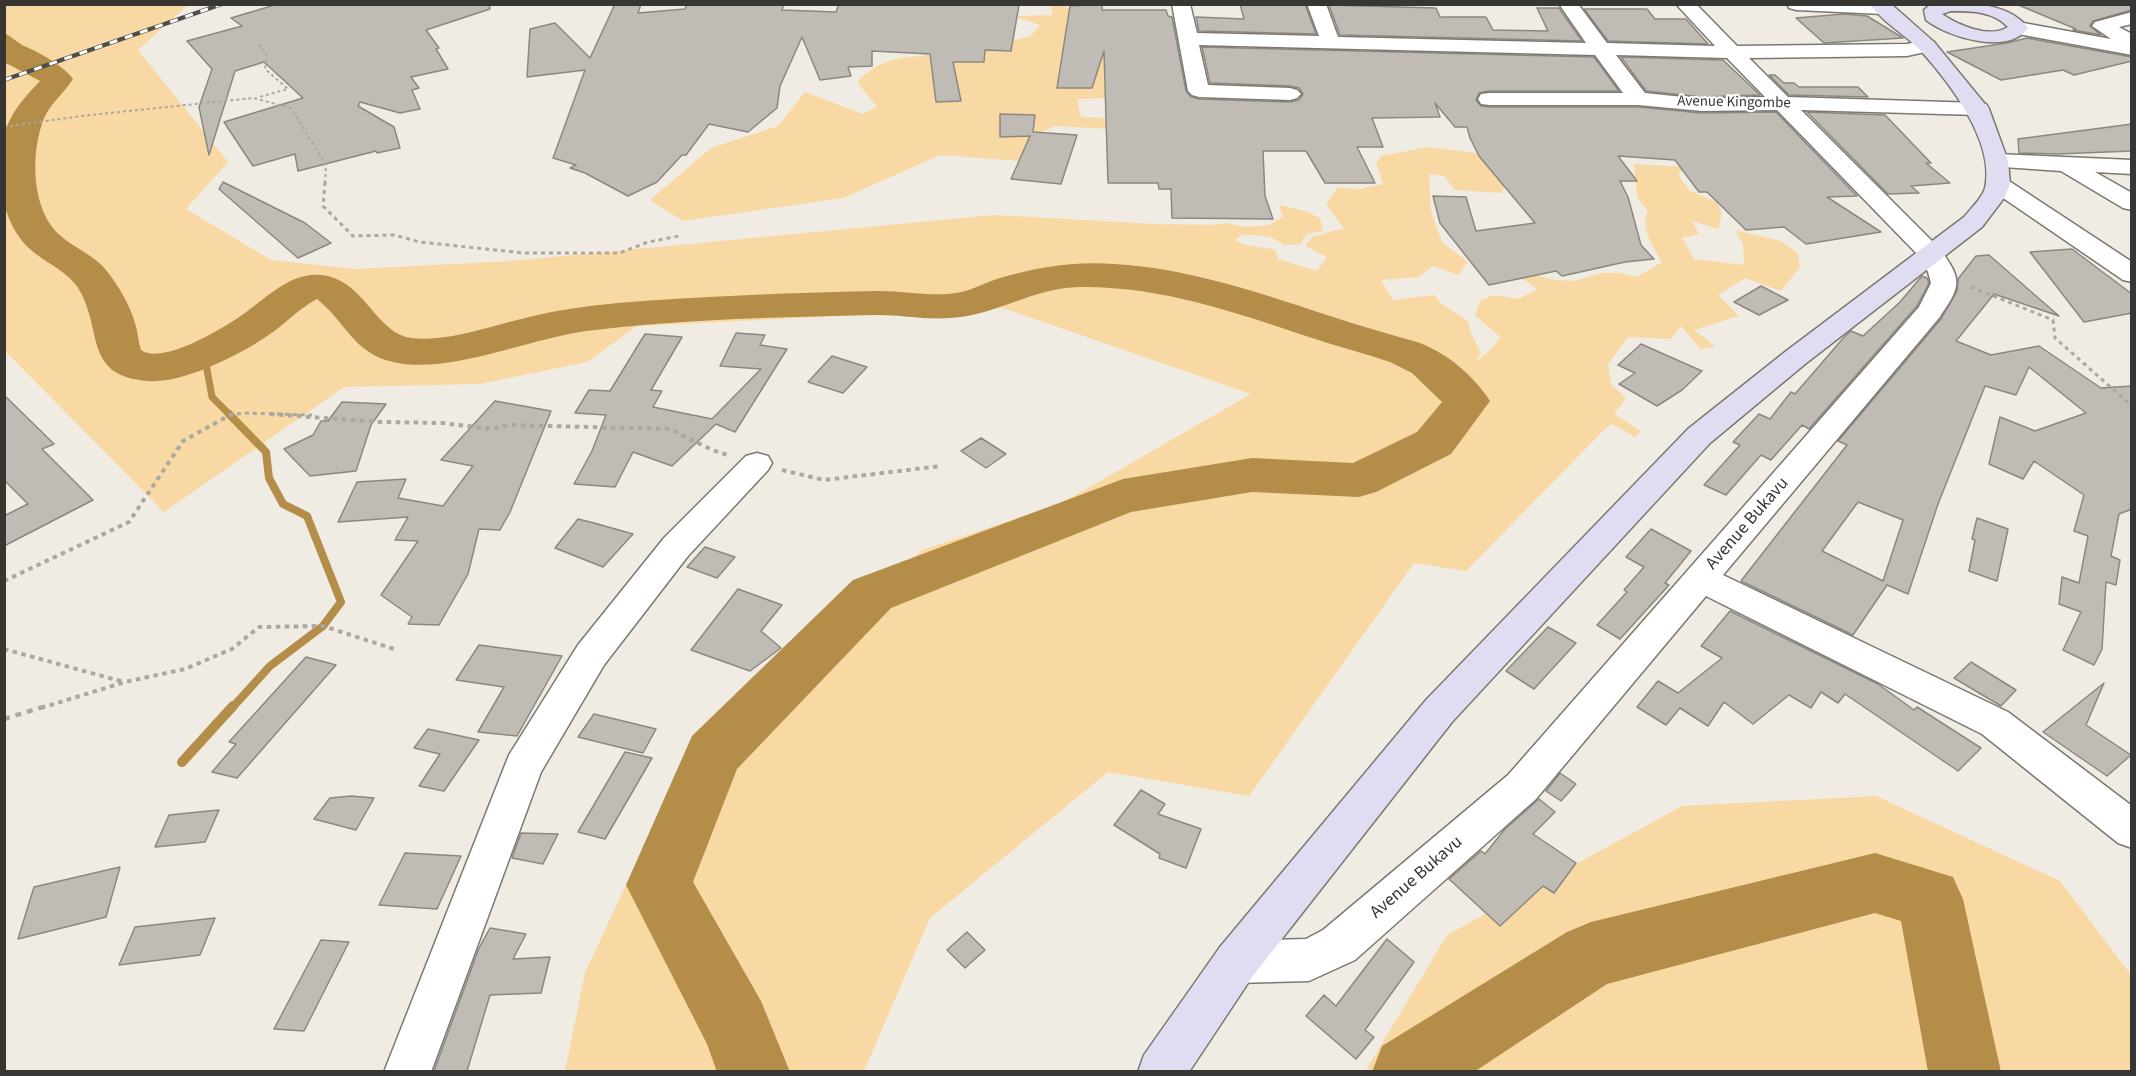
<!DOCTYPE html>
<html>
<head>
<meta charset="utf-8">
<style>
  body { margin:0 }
  #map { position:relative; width:2136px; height:1076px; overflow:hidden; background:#f0ebe3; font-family:"Source Sans 3",sans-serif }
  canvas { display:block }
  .frame { position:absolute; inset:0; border:6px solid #373633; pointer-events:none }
</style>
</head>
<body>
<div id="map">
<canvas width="2136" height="1076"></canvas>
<div class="frame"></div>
</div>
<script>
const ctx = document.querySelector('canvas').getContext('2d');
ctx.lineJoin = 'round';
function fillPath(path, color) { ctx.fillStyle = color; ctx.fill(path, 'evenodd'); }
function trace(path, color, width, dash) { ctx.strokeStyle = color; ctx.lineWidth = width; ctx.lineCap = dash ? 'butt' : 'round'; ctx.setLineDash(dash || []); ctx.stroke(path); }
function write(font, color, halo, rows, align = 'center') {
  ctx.font = font + ' "Source Sans 3",sans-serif'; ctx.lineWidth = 4.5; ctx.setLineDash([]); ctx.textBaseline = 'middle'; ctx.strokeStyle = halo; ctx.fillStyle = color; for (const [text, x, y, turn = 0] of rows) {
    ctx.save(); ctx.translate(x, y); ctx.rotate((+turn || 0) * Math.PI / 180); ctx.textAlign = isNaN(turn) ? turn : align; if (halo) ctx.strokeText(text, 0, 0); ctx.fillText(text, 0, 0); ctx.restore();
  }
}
const green = new Path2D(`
  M1050,4L1065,5L1072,13L1158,35L1113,98L1077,99L1081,117L1126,119L1129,130L1055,126L1041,132L1020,161L940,155L843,198L683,221L650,200L711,148L778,126L805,92L863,114L877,107L857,82C878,61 897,57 925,56L926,40L1011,41L1031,36L1040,25L1014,16L1053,15Z
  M4,5H188L138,50L228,162L186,209L271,260L356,269L511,261L994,215L1156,224L1212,225L1226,223L1246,227L1269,225L1283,217L1279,205L1305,211L1320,218L1323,231L1307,234L1300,244L1284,245L1273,238L1256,235H1242L1235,240C1247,247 1261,246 1275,250L1278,259L1317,271L1327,257L1305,246L1312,237C1324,235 1333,229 1344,229L1326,204L1337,188L1359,189L1383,184L1376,163L1381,156L1428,147L1491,155L1511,178L1501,193L1455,190L1444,176L1429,174L1431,211L1442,242L1468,262L1458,275L1433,266L1418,277L1381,280L1393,300L1434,295L1442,304L1468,321L1470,331L1481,353L1475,363L1493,347L1500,337L1475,315L1480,301L1494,295L1519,299L1537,289L1523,279L1530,274L1556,280L1574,281L1601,273H1620L1637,277L1662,262C1653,246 1640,229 1648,211L1637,197L1634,164L1686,167L1678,175L1690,191L1717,202L1722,213L1719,229L1692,221L1699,234L1682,238L1694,259L1744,265L1743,244L1735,230L1781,241L1798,254L1800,267L1781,291L1745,278L1718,295L1739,316L1694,330L1716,347L1701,349L1681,326L1671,339L1628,337L1608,364L1611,384L1626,398L1614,414L1641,431L1635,437L1612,424L1604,430L1466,571L1414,563L1249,796L1108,772L930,918L864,1071H565L585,973L677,775L922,550L1062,503L1251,394L1003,308L637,326L587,362L480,384L344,387L164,512L5,351Z
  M1876,796L2060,881L2131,975V1071L1365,1072L1447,935L1682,806Z`);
const water = new Path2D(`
  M5,33L29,50L45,68L5,64Z`);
const streamFar2 = new Path2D(`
  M204,353L212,397L230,415`);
const streamFar1 = new Path2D(`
  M229,414L266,452L269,478L283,504L307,516L341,602L323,626L270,666L232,708`);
const stream = new Path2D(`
  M182,762L233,706`);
const river = new Path2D(`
  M4,39C24,44 61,62 73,79C65,92 52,102 45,116C30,150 30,212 62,237C76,249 94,255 106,270C118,285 130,305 135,323C138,332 138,341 141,350C162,365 220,330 239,317C266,299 292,268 328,276C366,285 378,335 412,338C449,342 490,326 525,318C556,310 586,306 618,303C703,296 789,293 875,291C901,290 929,297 956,293C971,291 986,282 1000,278C1037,267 1075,261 1114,264C1188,268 1260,293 1330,316C1360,326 1390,334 1420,343C1448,354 1474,376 1490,401L1451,454L1376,492L1359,497L1252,492L1131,512L891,608L737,769L693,882L761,1001L790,1072H717L707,1044L626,885L692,736L853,580L1123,479L1252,458L1353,463L1417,432L1442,402L1412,373L1390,362C1363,353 1336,346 1309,337C1234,312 1160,286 1080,287C1031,288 995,316 950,318C926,320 901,315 877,315C781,317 681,319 586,331C528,339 448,375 393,362C353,353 346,322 317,299C300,308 288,321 273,332C244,353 184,384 148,381C80,376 105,326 76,285C62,267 38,260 23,242C15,232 8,219 5,206C2,193 2,141 6,129C13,109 27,95 40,81L4,62Z
  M1875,853L1953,877L1963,899L2001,1072H1928L1901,921L1875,913L1607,984L1474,1072H1372L1382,1046L1567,932L1591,922Z`);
const building = new Path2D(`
  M278,4H489L490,9L426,30L439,48L436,49L448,69L411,77L419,88L412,90L420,109L400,113L360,102L358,106L394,127L400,148L377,153L376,151L298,171L295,154L253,166L224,122L303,98L264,62L235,71L209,155L199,107L212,69L187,41L242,26L231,18Z
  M615,4H641L638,13L685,9L687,4H784L782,10L836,12L839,4L1019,5L1011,51L985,50L984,62H953L961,101L936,102L930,54L872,51V66L848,67L851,76L820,80L802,37L780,86L777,108L748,132L709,124L686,155H682L657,182L628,196L585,173L570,168L576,165L553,158L585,70L527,77L530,29L555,23L590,58Z
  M1102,4V10H1166L1168,16L1172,17L1186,91L1191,97L1199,99L1290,102L1299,100L1303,94L1299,88L1290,86L1210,83L1202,47L1594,57L1619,91H1489L1479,93L1476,100L1481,106L1489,107H1638L1702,113L1776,112L1857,196L1827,197L1881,232L1806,244L1784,227L1746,230L1707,192H1699L1675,160L1618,156L1637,181H1620L1628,197L1641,245L1654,259L1625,262L1562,276L1556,271L1489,285L1440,223L1433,196L1466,197L1476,231L1535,223L1479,156L1470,138L1467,127H1455L1435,103L1440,117L1372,118L1383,147H1357L1375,183H1325L1306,151H1263L1265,196L1273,219L1172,218L1171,189H1159L1158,183H1108L1104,51L1092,88H1057L1070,6Z
  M1240,4H1305L1316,34L1199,31L1196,17L1244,19Z
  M2016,4H2132V10L2093,21L2090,26L2101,35L2073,30L2076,29Z
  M1329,5L1436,8L1440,17H1486L1493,30L1548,31L1537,8H1559L1582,41L1340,35Z
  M1584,9H1647L1655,19H1686L1708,44L1608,41Z
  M1844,14L1867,16L1903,38L1824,43L1796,18Z
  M2027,38L2132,57V61L2074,75L2063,70L2001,80L1947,52L2007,43Z
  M1621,57L1723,60L1760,95L1702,97L1646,91Z
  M1769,75H1775L1784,83H1794L1799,87H1858L1868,97L1789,95Z
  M1807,112L1885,115L1931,163H1926L1950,183L1911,186L1919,193L1888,194Z
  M1000,114L1035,115L1033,132L1077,135L1061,184L1011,179L1030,136L1000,137Z
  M2132,124V151L2057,154L2019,153L2018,139Z
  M223,182L305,223L331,243L298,258L219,189Z
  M2072,249L2132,294V313L2084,322L2030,252Z
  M1989,255L2059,316L1994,294L1956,341L1991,355L2039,346L2101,388L2132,386V509L2119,514L2111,556L2120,560L2116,585L2106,582L2102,649L2094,665L2063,650L2081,612L2059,604L2062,577L2079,583L2088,536L2074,531L2084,495L2034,461L2023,479L1989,464L2000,417L2035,431L2086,413L2029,367L2016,395L1985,386L1938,504L1908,594L1887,585L1853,635L1741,581L1847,445L1838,441L1941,319L1957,291L1958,279L1976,256ZM1858,502L1903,520L1883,581L1822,551Z
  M1922,276L1927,278L1929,283L1917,306L1809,429L1802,425L1771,460L1761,455L1726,495L1704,485L1740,445L1733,442L1759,414L1770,419L1791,392L1795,394L1845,336L1851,331L1863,336L1900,302Z
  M1761,286L1788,300L1759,315L1734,302Z
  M736,333L765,335L760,345L787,349L735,432L716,424L672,466L633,452L615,487L574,484L592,451L606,415L575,413L589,390L610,391L645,334L682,337L651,390L662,391L653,407L712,419L761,369L720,366Z
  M1641,344L1677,360L1702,371L1682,390L1657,406L1619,384L1635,373L1618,365Z
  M832,356L867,367L843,393L808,382Z
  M4,395L54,444L42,449L93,500L4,546V516L28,504L4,480Z
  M495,401L551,411L510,512L500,530L479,529L468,574L439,625L408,624L412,617L381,595L418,541L395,540L408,517L338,522L357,482L406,479L398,498L443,506L473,466L441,460Z
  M342,402L386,404L371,425L356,471L310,476L284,449L313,435L321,421H328Z
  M981,438L1006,454L986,468L961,451Z
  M1977,518L2008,529L1997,581L1969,571L1975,540L1972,539Z
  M578,519L594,523L633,534L603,567L555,548Z
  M1651,529L1691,551L1665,583L1669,585L1620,639L1597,625L1627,592L1624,590L1644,567L1626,557Z
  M705,547L735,557L717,578L687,567Z
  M738,589L782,605L761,631L781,648L750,671L691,650Z
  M1730,611L1878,684L1914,710L1917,707L1981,748L1958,771L1845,694L1838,703L1821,692L1811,708L1789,695L1753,724L1724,702L1708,726L1680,708L1666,725L1637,707L1658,681L1678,693L1722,658L1701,646Z
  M1548,627L1576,643L1534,689L1506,671Z
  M479,645L562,656L517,736L478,732L504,687L456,680Z
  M306,657L336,665L237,778L212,772L236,744L229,742Z
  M1971,662L2016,690L2001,706L1954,678Z
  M2104,683L2086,725L2131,755L2107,776L2043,732Z
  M594,714L656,729L643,753L578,737Z
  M428,729L479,740L444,791L419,786L440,754L414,748Z
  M625,752L652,758L605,839L578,832Z
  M1560,773L1576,784L1561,801L1546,791Z
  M1141,790L1165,804L1158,814L1201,829L1186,868L1159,858L1160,854L1114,825Z
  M351,796L374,798L356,830L314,819L330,798Z
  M1539,799L1555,812L1533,834L1576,863L1554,893L1543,886L1500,926L1449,879L1481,851L1485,854L1505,829Z
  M219,810L205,842L155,847L169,815Z
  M521,833L558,834L543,864L512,858Z
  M405,853L461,856L437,909L379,905Z
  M120,867L106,917L18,939L34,887Z
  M215,918L200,955L119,965L135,927Z
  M490,928L526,934L513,959L550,957L541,993L490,995L467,1071H434L479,948Z
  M967,932L985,950L965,968L947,950Z
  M1387,939L1414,962L1365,1030L1374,1037L1356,1059L1306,1016L1324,995L1336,1006Z
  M321,940L349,942L304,1031L274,1029Z`);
const pathFar3 = new Path2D(`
  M259,44L267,56L265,69L288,89L259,97
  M4,127L81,116L253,98L291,108L326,165L325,184`);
const pathFar2 = new Path2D(`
  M325,182L323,206L353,236L394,235L420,242L524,253H620L648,242L679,236
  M1971,287L2053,320L2055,338L2132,406
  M229,415L244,413L312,415`);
const pathFar1 = new Path2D(`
  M270,414L379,422L442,423L492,429L508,425L670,429L712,450L728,455
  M782,470L824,480L941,466
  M4,581L129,522L183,441L230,415L238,414
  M4,649L124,682
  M41,708L125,682L185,669L232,649L259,627L323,626L394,649`);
const path = new Path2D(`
  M4,719L46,706`);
const street = new Path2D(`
  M1172,4H1190L1197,33L1319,36L1307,4H1326L1338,37L1586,43L1559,4H1578L1607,43L1715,46L1676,4H1696L1737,46L1907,44L1927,40L1934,42L1937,46L1934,50L1907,56L1749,58L1788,97L1978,103L1986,104L1989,109L1986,114L1978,115L1801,110L1940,249C1963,281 1961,286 1939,318L1723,575L2008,712L2132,806V848L2118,843L1982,734L1706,596L1536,799L1355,960L1309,981L1236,983L1220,977L1214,962L1220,947L1236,941L1306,939L1323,930L1508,775L1919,307L1931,283L1928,272L1921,258L1777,110L1702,111L1638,105H1489L1481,104L1478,99L1481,94L1489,93H1623L1595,55L1199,45L1208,85L1290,88L1297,90L1301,94L1297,98L1290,100L1199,97L1192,95L1188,91ZM1616,55L1727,58L1765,97L1702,99L1645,93Z
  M1787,4H1890L1892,8L1890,12L1883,14L1796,10L1789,8Z
  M2132,12V24L2119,27L2132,34V55L2018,34L2011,32L2008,28L2011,24L2018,22L2111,39L2092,26L2095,22Z
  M1997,154L2132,160V174L2095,172L2132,193V210L2123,208L2061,171L1989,166L1986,161L1989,156Z
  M1998,177L2006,179L2132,262V282L2123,280L1990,189L1986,184L1990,179Z
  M757,453L768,456L772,463L768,470L688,556L604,665L541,772L431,1072H384L509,755L578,645L664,538L746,456Z`);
const secondary = new Path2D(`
  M1870,4H1891L1934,42L1989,109L2008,161L2010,184L2004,198L1982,227L1805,364L1710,443L1452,722L1252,977L1189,1072H1138L1144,1055L1220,947L1426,700L1688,429L1785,352L1964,217C1972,207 1985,196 1986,183C1992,138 1949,82 1921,51C1905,34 1883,23 1870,4Z
  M1931,4C1966,4 2006,0 2028,28C2008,56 1948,37 1926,20L1924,10ZM1951,11C1971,11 1993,11 2008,27C1991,39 1957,25 1942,14Z`);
const rail = new Path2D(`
  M4,80L222,4`);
const farStreetnames = [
  ["Avenue Kingombe",1734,103,1]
];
const streetNames = [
  ["Avenue Bukavu",1748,524,-49],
  ["Avenue Bukavu",1417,878,-41]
];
fillPath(green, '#f8d9a3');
fillPath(water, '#b48e49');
trace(streamFar2, '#b48e49', 7);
trace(streamFar1, '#b48e49', 8);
trace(stream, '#b48e49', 10);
fillPath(river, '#b48e49');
fillPath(building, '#c0bbb4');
trace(building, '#8c8881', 1.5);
trace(street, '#7c7871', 3);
trace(secondary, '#7c7871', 3);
trace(pathFar3, '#aba7a1', 2, [3, 3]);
trace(pathFar2, '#aba7a1', 3, [4, 4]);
trace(pathFar1, '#aba7a1', 4, [4.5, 4.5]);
trace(path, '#aba7a1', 4.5, [6, 6]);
fillPath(street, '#fff');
fillPath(secondary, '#e0ddf3');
trace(rail, '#504e4a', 4.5);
trace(rail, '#fff', 3, [8]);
write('15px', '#373633', '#fff', farStreetnames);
write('18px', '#373633', '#fff', streetNames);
</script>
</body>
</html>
